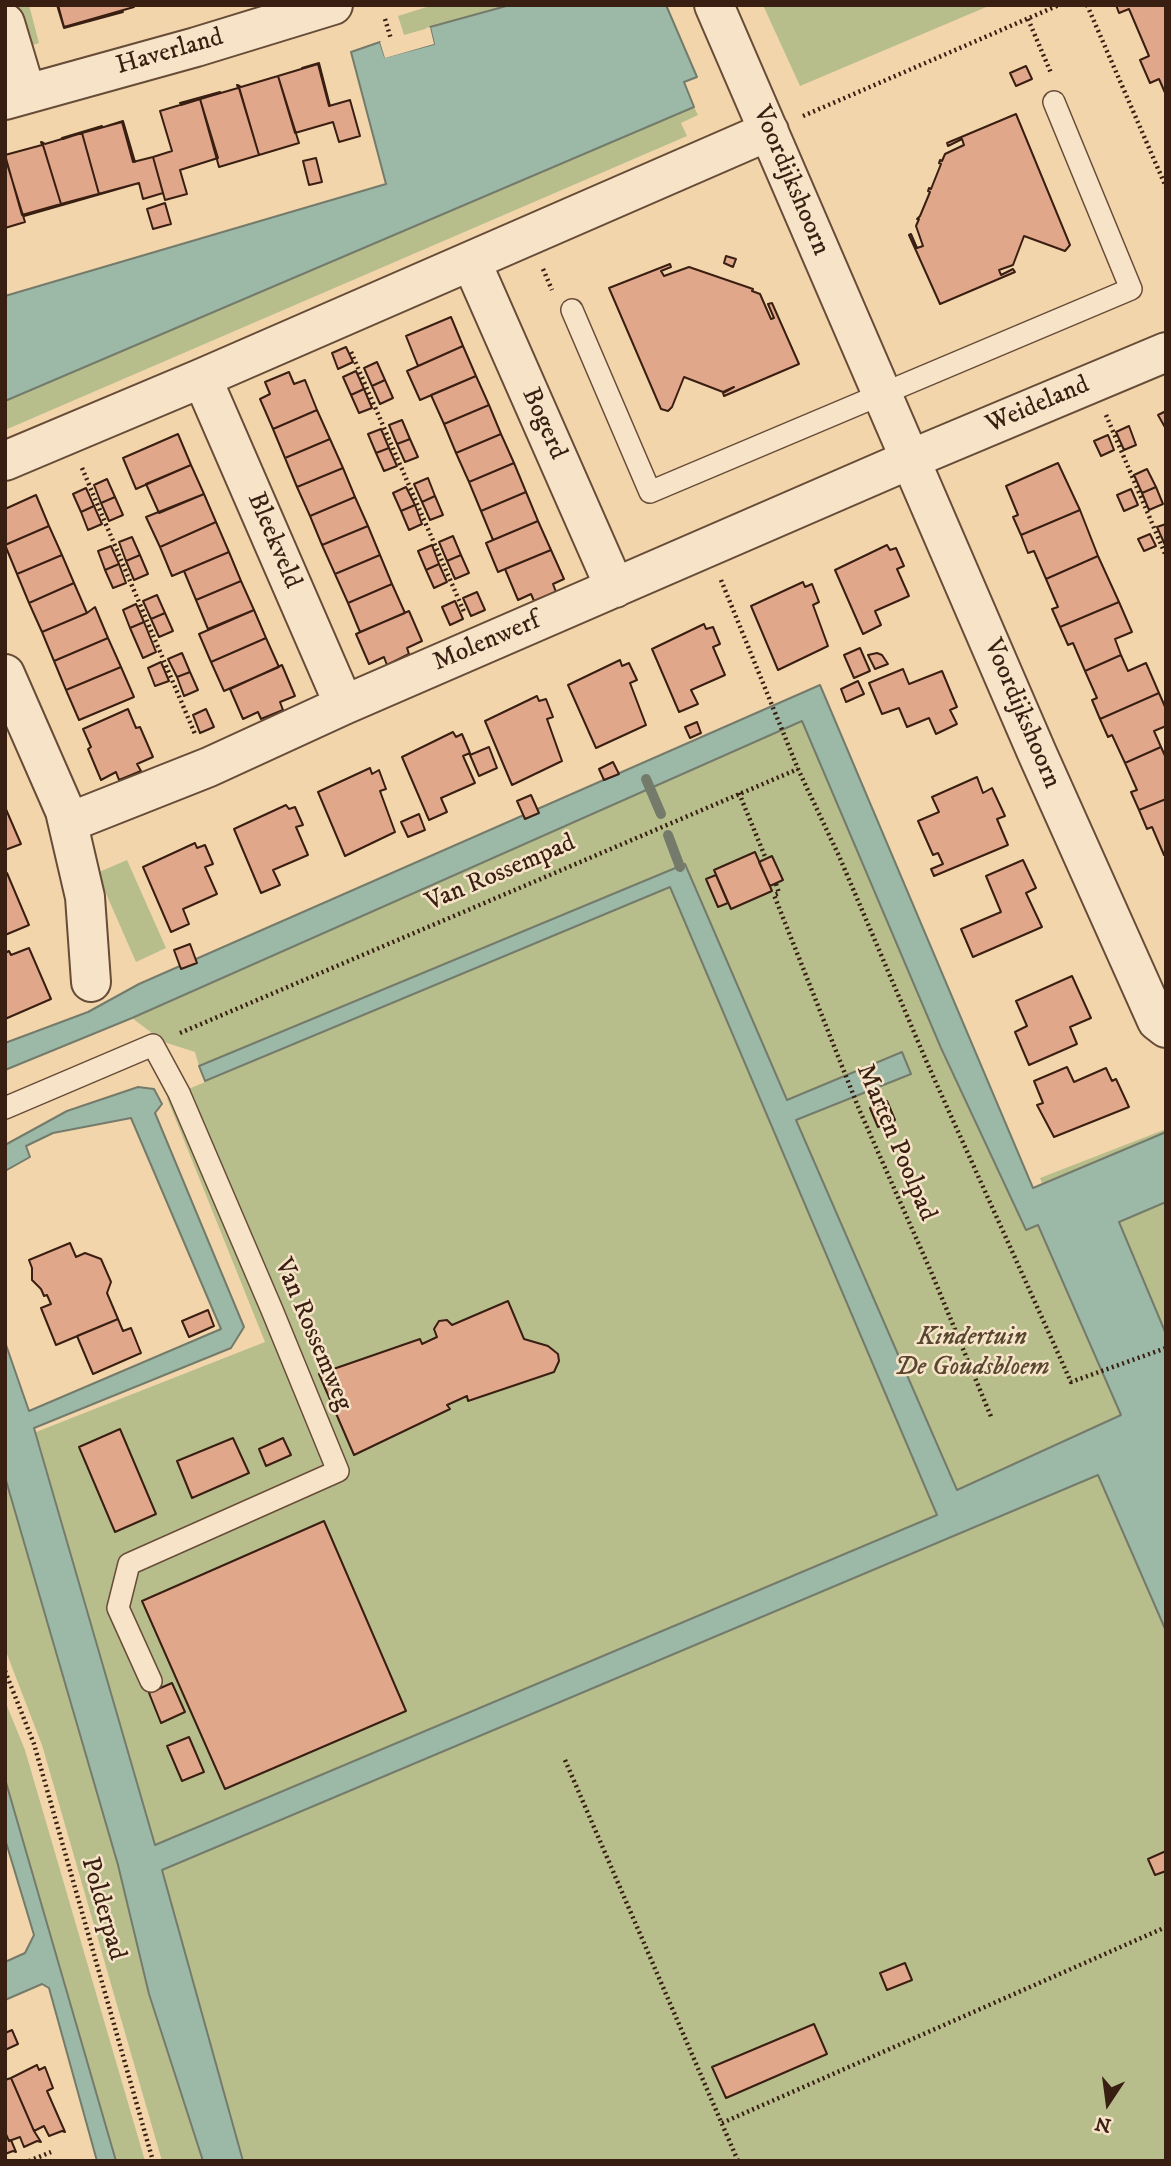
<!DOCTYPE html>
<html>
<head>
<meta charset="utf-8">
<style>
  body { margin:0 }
  #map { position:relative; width:1171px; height:2166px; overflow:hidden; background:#f2d5ab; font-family:"IM FELL DW Pica",serif }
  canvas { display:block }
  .frame { position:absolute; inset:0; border:7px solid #391e12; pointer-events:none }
  .north { position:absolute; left:1073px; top:2068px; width:70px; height:70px; -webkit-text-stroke:5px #f7e4c8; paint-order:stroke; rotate:193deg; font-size:19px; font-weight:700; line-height:28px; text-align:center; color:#391e12 }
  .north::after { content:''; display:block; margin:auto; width:24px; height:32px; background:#391e12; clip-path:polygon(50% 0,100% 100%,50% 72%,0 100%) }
</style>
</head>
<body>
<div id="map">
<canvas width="1171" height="2166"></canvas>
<div class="frame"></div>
<div class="north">N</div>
</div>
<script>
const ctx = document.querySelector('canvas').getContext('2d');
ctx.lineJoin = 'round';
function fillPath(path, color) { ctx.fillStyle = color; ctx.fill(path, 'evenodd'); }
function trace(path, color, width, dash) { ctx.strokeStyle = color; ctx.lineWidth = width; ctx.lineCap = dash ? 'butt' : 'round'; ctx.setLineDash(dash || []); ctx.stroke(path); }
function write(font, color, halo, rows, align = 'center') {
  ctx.font = font + ' "IM FELL DW Pica",serif'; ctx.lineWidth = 5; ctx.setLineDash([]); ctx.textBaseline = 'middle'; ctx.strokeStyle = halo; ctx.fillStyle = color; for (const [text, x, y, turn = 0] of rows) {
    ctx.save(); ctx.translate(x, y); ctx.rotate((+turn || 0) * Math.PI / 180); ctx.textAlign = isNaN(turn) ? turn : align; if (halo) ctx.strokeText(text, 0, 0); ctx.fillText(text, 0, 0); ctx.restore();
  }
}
const green = new Path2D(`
  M17,5H29L39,43L29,46Z
  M433,5H510L404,35L398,16Z
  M763,5H991L800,86Z
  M694,107L698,115L681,123L687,136L5,430V401Z
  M802,721L941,1048L1026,1230L1038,1224L1121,1416L958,1491L796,1120L911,1074L902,1052L787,1100L685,865L199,1066L195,1052L164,1042L132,1018Z
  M127,860L166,948L136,962L97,873Z
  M670,887L938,1516L155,1845L36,1432L265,1342L167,1098Z
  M1166,1129V1499L1040,1178Z
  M1099,1475L1166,1631V2161H243L161,1870Z
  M5,1477L118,1865L149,1994L203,2161H162L42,1745L5,1649Z
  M5,1701L25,1750L145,2161H116L5,1779Z`);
const water = new Path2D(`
  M510,5H666L697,77L684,82L694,107L5,401V296L386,184L351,52L380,42L385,57L434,44L430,27Z
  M820,685L1033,1188L1166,1132V1202L1119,1222L1166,1334V1631L1098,1475L162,1870L243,2161H203L149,1994L118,1865L5,1477V1342L29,1411L221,1329L131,1118L53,1133L26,1146L30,1157L5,1171V1145L67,1111L138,1087L154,1089L162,1104L155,1113L244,1327L231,1348L34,1428L155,1845L937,1515L670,887L205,1081L199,1066L685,864L787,1100L902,1052L911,1074L796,1120L957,1490L1121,1415L1038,1225L1026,1230L941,1048L802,721L132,1018L5,1070V1043L88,1012L139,984Z
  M5,1779L116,2161H97L49,1988L42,1984L5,2000V1962L25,1953L34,1935L5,1839Z`);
const pier = new Path2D(`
  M430,27L434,44L385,58L380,42L383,41L387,53L430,41L426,28Z`);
const stream = new Path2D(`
  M646,779L661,814
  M668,835L680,867`);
const building = new Path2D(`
  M57,5L64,27L123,12L64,28Z
  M58,5H134V7L64,27Z
  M1116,5H1166V95L1159,79L1150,83L1140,60L1149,56L1129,9L1119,13Z
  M319,63L330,106H329L318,64L302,68Z
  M318,64L329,106L350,100L360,136L339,142L333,122L295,133L278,76Z
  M1026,66L1032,79L1016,86L1010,73Z
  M278,76L299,143L259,155L238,85L241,87Z
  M237,85L239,87L259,155L219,167L200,99L238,88Z
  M220,93L181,105L180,103L220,92Z
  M200,99L218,158L180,170L187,194L165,200L153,157L172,151L160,111Z
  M1016,114L1070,245L1065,251L1024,236L1013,265L999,270L1001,275L1013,269L1015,272L940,304L909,235L911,234L917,248L923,246L916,226L919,219H917L920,216L930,192L928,191L929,188L931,189L941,164L939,163L940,160L942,161L945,154L964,145L962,139L948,146L947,143Z
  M123,121L135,162L122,122L107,126Z
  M122,122L133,162L153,157L163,193L143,199L139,183L99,194L82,133Z
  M102,126L63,139L62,138Z
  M82,133L99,194L61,204L42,142L45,144Z
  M41,142L43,145L61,204L22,215L5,155L42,145Z
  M5,157L25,222L5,228Z
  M316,158L322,182L309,185L303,161Z
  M139,183L24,216L23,215L61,204Z
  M165,203L171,224L153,229L147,209Z
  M726,256L736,259L733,267L724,263Z
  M670,264L671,267L661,271L664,276L689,267L753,289L752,291L760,294L771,319L774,318L768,304L772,303L799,364L724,396L723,393L734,387L723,392L684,377L672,407L668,411L661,409L609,288Z
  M451,317L463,346L418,366L406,336Z
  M463,346L476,376L420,400L407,371Z
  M346,347L353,362L338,369L332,353Z
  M377,362L385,380L372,386L364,368Z
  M356,371L364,389L351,395L343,377Z
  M289,372L294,384L305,380L317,410L273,429L260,399L270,394L265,382Z
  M476,376L489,405L444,424L431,395Z
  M385,380L393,398L380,404L372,386Z
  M364,389L372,408L359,413L351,395Z
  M489,405L501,434L456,453L444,424Z
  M317,410L330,439L285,458L273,429Z
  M1166,411V429L1158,415Z
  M402,420L410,439L397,444L389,425Z
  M1129,426L1136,445L1124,450L1116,432Z
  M381,429L389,448L376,453L368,434Z
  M178,434L191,465L136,489L123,458Z
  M501,434L514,463L469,482L456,453Z
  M1108,435L1114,450L1101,456L1094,441Z
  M330,439L343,468L297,487L285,458Z
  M410,439L418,457L405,462L397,444Z
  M389,448L397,466L384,471L376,453Z
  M514,463L526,492L481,511L469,482Z
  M1058,463L1080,510L1021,535L1013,517L1018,515L1006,486Z
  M191,465L204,494L159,513L146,484Z
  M343,468L355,497L310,516L297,487Z
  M1147,469L1156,487L1142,493L1134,475Z
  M428,478L435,496L422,502L414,484Z
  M107,479L115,497L101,503L94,485Z
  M406,487L415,505L401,511L393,493Z
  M1156,487L1163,504L1149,510L1142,493Z
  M86,488L94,506L81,512L73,494Z
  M1131,489L1138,505L1124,511L1117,495Z
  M526,492L538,521L493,540L481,511Z
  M204,494L216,522L160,547L146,517Z
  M36,495L49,526L5,545V509Z
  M435,496L443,515L430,520L422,502Z
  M115,497L123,515L109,521L101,503Z
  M355,497L368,526L322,545L310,516Z
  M415,505L422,524L409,530L401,511Z
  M94,506L102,524L88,530L81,512Z
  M1080,510L1098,556L1046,579L1034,551L1028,553L1021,535Z
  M538,521L551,550L498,572L486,543Z
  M216,522L229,552L172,576L160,547Z
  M1166,524V544L1165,545L1157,527Z
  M49,526L62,555L17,574L5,545Z
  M368,526L380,555L335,574L322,545Z
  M1150,534L1156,546L1144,551L1138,539Z
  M453,536L461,555L447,561L439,542Z
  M132,537L140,555L126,561L119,542Z
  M432,545L439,564L426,570L418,551Z
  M887,545L890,550L896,548L904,566L897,569L909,596L875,611L881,625L863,634L835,570Z
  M111,546L119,564L105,570L98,551Z
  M551,550L564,579L553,584L556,592L534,601L531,594L518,600L505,569Z
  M229,552L241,581L196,600L184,571Z
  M62,555L74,583L29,603L17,574Z
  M140,555L148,574L134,580L126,561Z
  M380,555L392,584L348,603L335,574Z
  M461,555L469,573L455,579L447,561Z
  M1098,556L1119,602L1060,627L1052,609L1058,607L1046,579Z
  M119,564L126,583L113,588L105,570Z
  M439,564L447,582L434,588L426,570Z
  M241,581L254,610L208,629L196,600Z
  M803,582L805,587L812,584L819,602L813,605L828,646L778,670L751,606Z
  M74,583L87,613L42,632L29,603Z
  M392,584L405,613L360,632L348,603Z
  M477,592L485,610L471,616L463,598Z
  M157,595L165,613L151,619L143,601Z
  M455,601L463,619L450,625L442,607Z
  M1119,602L1132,632L1115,639L1121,655L1085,671L1073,643L1068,645L1060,627Z
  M136,604L144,622L130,628L123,610Z
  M95,607L108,638L54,661L42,632L87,613Z
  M254,610L266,638L211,662L199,634Z
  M409,611L422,641L407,648L409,654L387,665L384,657L369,664L356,634Z
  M165,613L173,631L159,637L151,619Z
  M144,622L156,652L143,658L130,628Z
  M704,624L706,629L713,627L720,644L713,647L725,675L691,690L698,704L679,712L652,649Z
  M108,638L121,667L66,690L54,661Z
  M266,638L279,667L224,691L211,662Z
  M860,648L870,671L854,678L844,655Z
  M182,653L190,672L177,677L168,659Z
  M877,653L882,655L888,664L875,669L868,655Z
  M1121,655L1128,671L1146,663L1159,693L1100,719L1092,700L1097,698L1085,671Z
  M620,660L622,666L629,663L637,680L630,683L646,725L596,748L568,685Z
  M161,662L169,681L155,686L148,668Z
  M282,665L295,696L280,702L283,710L261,719L258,712L243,719L230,689Z
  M121,667L134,697L79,720L66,690Z
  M903,669L909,684L942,671L957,707L950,710L957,724L936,734L929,718L907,727L899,708L882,714L869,683Z
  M190,672L198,690L184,696L177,677Z
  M858,681L864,694L846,702L841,689Z
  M1159,693L1166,709V726L1154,731L1161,747L1125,763L1112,735L1108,737L1100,719Z
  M537,696L539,701L546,699L553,717L547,719L562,761L512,785L485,721Z
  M128,709L136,728L140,727L153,757L137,764L141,771L119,780L116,772L101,780L88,749L91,747L83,729Z
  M206,709L214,727L200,733L193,715Z
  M697,722L701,733L690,738L685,727Z
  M453,732L456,737L462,734L470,753L463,756L475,783L441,798L447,812L429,820L402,757Z
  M489,747L497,768L479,776L470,755Z
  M1161,747L1166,758V799L1139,810L1131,792L1137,790L1125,763Z
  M613,762L619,774L604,780L599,769Z
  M370,768L372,774L379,770L386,789L380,791L395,832L345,856L318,792Z
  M977,777L983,793L992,788L1005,816L997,819L1008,845L934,876L931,869L943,864L938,853L933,855L918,821L939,812L932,797Z
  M531,795L539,813L525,819L517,801Z
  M1166,799V855H1164L1152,827L1147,829L1139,810Z
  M286,805L289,809L295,807L303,825L296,827L308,855L273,870L280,885L261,893L234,829Z
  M5,807L21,844L5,850Z
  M419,814L425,830L408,837L401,822Z
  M195,843L197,848L205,845L213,864L205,867L217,894L183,909L189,924L171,932L143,867Z
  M755,852L772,891L731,909L714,870Z
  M772,856L783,880L770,886L759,862Z
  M1023,860L1036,888L1026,893L1042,927L973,957L961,929L1001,912L986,876Z
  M7,873L29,925L5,935V874Z
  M716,875L728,903L718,907L706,879Z
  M190,944L197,963L181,969L174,950Z
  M29,948L51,999L5,1019V953L9,951L11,955Z
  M1072,976L1091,1018L1070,1027L1077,1044L1029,1065L1015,1032L1027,1026L1016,1001Z
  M1067,1067L1074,1082L1106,1068L1112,1081L1116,1079L1129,1107L1054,1137L1037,1105L1043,1103L1034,1081Z
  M887,1101L895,1120L878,1127L870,1108Z
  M70,1243L76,1257L85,1253L101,1259L111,1282L107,1293L118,1319L56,1345L41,1308L51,1304L47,1295L44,1296L41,1289L32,1280V1268L29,1260Z
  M508,1301L524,1339L548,1346L558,1354L559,1361L554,1372L468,1401L467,1396L447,1405L450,1409L354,1455L319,1374L420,1339L422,1344L437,1337L434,1329L439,1321L447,1320L452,1325Z
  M208,1310L214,1326L189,1337L182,1321Z
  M118,1319L123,1331L131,1328L141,1353L93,1374L77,1336Z
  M120,1429L156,1514L115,1532L79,1447Z
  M233,1438L249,1473L192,1498L177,1461Z
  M283,1438L291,1455L266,1466L259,1449Z
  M324,1521L406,1711L225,1789L142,1601Z
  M172,1683L185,1712L161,1723L149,1693Z
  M189,1737L204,1772L182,1781L167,1746Z
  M1166,1851V1871L1155,1875L1148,1859Z
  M905,1963L912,1980L887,1990L880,1973Z
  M814,2024L827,2054L726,2098L712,2067Z
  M12,2030L18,2044L5,2050V2033Z
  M37,2065L39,2070L45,2067L53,2088L47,2091L65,2132L62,2131L49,2136L44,2126L34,2131L11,2078Z
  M11,2078L34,2131L41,2142L37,2141L24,2147L20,2137L9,2141L5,2132V2080Z
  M5,2132L9,2141L11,2140L16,2152L13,2151L5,2154Z`);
const path = new Path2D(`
  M1087,5L1166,187
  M385,19L391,39
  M1028,19L1051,73
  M803,116L1059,5
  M543,269L552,290
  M351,352L465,614
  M1106,415L1166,556
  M82,468L195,734
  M721,580L798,769L839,856L928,1065L1071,1382L1166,1348
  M739,793L766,859
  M776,884L779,893L774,895L859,1109L932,1274L992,1419
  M180,1033L798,769
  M5,1671L34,1744L153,2161
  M565,1760L738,2161
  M722,2123L1166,1927
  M29,2161L51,2152`);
const service = new Path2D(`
  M572,310L650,492L1131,289L1054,102
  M5,1108L153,1045L179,1093L272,1310L338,1471L129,1564L118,1608L151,1681`);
const minor = new Path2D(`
  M714,5L1037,753L1157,1021L1166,1028
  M5,23L26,93
  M5,100L196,47L333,5
  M471,261L615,588
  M202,378L344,705
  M5,461L202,378L769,131
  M5,674L65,811L75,820L209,767L344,705L911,459L1166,352
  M65,811L85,897L91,982`);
const streetNames = [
  ["Haverland",170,53,-16],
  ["Voordijkshoorn",790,181,67],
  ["Weideland",1038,406,-23],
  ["Bogerd",543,424,66],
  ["Bleekveld",273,541,67],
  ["Molenwerf",487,643,-23],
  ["Voordijkshoorn",1021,714,67],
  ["Van Rossempad",501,874,-23],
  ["Marten Poolpad",895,1143,67],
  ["Van Rossemweg",312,1335,67],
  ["Polderpad",102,1909,74]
];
const parkNames = [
  ["Kindertuin",972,1339],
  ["De Goudsbloem",972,1369]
];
fillPath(green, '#b7be8c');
fillPath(water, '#9cb9a7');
trace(water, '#747b6b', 2);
fillPath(pier, '#f2d5ab');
trace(stream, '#747b6b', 10);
fillPath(building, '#e1a78b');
trace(building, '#391e12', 2);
trace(service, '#674c38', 24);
trace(minor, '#674c38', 42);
trace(path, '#391e12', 4.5, [2, 3.5]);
trace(service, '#f7e4c8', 21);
trace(minor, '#f7e4c8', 38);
write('26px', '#391e12', '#f7e4c8', streetNames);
write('italic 26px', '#584630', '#f7e4c8', parkNames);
</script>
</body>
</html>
